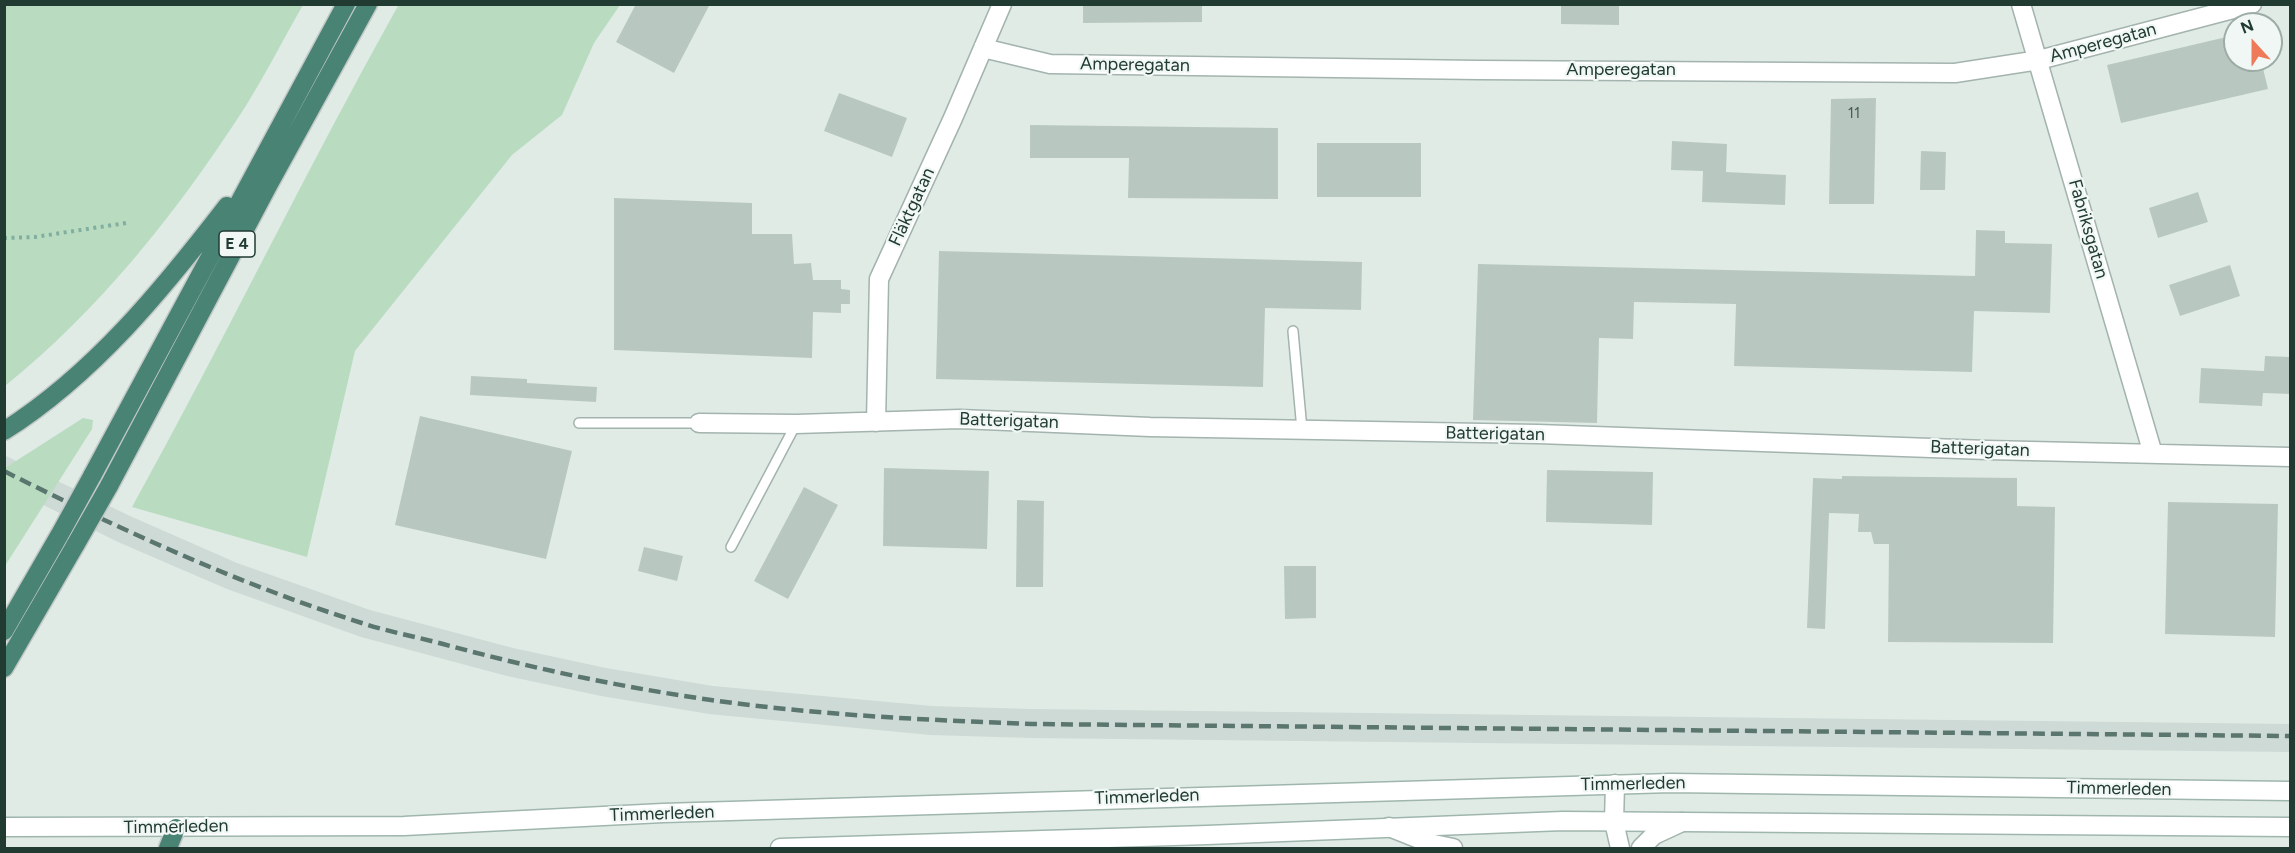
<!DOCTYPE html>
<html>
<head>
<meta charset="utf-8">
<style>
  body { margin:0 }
  #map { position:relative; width:2295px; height:853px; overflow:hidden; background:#e0ebe6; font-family:Figtree,sans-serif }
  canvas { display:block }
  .frame { position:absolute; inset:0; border:6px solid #213b33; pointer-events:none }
  .north { position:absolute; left:2223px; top:12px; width:60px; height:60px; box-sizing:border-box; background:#f0f7f4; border:2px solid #9daca7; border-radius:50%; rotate:339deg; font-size:16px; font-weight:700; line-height:24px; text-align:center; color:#213b33 }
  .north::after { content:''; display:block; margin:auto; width:21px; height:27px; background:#ef7a59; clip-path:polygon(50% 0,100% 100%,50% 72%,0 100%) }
</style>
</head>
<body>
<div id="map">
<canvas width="2295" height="853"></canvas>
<div class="frame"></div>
<div class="north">N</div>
</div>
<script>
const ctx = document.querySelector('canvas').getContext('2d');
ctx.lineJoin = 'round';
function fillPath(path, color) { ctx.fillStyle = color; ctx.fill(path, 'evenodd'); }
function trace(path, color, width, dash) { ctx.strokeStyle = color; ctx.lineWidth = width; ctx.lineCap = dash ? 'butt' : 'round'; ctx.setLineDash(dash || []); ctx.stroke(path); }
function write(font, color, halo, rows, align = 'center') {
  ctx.font = font + ' Figtree,sans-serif'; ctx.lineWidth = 4.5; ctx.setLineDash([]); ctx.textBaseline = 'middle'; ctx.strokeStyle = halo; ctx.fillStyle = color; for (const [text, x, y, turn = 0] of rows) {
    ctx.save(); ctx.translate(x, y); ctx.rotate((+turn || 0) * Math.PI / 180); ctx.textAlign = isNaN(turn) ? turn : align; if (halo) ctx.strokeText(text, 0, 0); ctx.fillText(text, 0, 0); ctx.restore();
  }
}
const built = new Path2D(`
  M4,455L130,516L237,563L370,610L513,648L606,668L713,686L932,706L1032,709L2290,724V752L1031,738L930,735L709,714L601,696L507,676L361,637L227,589L118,542L5,486Z`);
const green = new Path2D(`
  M5,4L303,5C282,41 263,80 240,115C174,216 99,310 5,386Z
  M399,4L620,5L594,43L562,115L512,155L355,351L307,557L132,507C224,341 306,170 399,4Z
  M83,418L93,420L92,429L5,566V468Z`);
const building = new Path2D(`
  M636,4H710L674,73L616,42Z
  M1083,4H1202V22L1083,23Z
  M1561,4H1619V25L1561,24Z
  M2235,35V60H2261L2268,89L2121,123L2107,65Z
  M839,93L907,118L892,157L824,131Z
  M1876,98L1874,204H1829L1831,99Z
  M1030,125L1278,128V199L1128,198L1129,158H1030Z
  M1672,141L1727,144L1726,172L1786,175L1785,205L1702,202L1703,171L1671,170Z
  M1317,143H1421V197H1317Z
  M1921,151L1946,152L1945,190H1920Z
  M2198,192L2208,222L2158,238L2149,208Z
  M614,198L752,203V234H792L794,264L811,263L813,280H841V289L850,290V304H841V313L813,312L812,358L614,350Z
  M1976,230L2005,231V243L2052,244L2050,313L1974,311L1972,372L1734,366L1736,304L1634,302L1633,339L1599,338L1597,423L1473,420L1478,264L1975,276Z
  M939,251L1362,262L1361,310L1265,308L1263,387L936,379Z
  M2230,265L2240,296L2180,316L2169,285Z
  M2265,356L2290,357V394L2263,393L2262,406L2199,403L2201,368L2264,371Z
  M471,376L527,379V383L597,387L596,402L470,395Z
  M420,416L572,451L546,559L395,525Z
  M884,468L989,471L987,549L883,546Z
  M1547,470L1653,472L1652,525L1546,522Z
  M1842,476L2017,478V506L2055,507L2053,643L1888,642L1889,544H1874L1871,532H1858L1859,514L1829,513L1825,629L1807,628L1813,478L1842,479Z
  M804,487L838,505L788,599L754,581Z
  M1017,500L1044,501L1043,587H1016Z
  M2168,502L2278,504L2275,637L2165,634Z
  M644,547L683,556L677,581L638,571Z
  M1284,566H1316V618L1285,619Z`);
const path = new Path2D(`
  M4,238L35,237L126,223`);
const service = new Path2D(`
  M1293,331L1302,430
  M579,423H699
  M731,547L796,424`);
const minor = new Path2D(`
  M2021,4L2153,454
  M983,48L1050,64L1479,70L1955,73L2039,60L2252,4
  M876,422L879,279L953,118L1002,4
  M699,423L796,424L960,419L1150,427L1538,434L1987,450L2290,457
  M1389,827L1429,843L1453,848`);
const tertiary = new Path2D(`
  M1615,784L1614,822L1620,848
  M1641,848L1654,835L1682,822`);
const secondary = new Path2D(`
  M4,827L404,826L663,813L1671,783L2290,791
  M780,848L1207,835L1563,821L2290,827`);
const trunk = new Path2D(`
  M4,431C94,374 163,289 227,206
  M92,476L346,4
  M109,486L269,184L368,4
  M4,631L60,534
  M4,668L76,544
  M168,848L176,828`);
const rail = new Path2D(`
  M4,471C121,530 241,585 365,624C390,632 417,637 443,644C531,668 620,687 711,700C817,715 925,720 1032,724L2290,736`);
const trunkBridge = new Path2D(`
  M60,534L92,476
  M76,544L109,486`);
const numberNames = [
  ["11",1854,114]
];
const shields = [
  [237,244,36]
];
const shieldNames = [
  ["E 4",237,244]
];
const streetNames = [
  ["Amperegatan",2103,43,-15],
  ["Amperegatan",1135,65,1],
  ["Amperegatan",1621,70],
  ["Fläktgatan",912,207,-65],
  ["Fabriksgatan",2088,229,74],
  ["Batterigatan",1009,421,2],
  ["Batterigatan",1495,434,1],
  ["Batterigatan",1980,449,2],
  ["Timmerleden",1633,784,-1],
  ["Timmerleden",2119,789,1],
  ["Timmerleden",1147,797,-2],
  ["Timmerleden",662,814,-2],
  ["Timmerleden",176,827,-1]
];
fillPath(built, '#cedad5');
fillPath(green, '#b9dcc1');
fillPath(building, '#b8c8c1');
trace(service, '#a3b3ad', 12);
trace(minor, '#a3b3ad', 21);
trace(tertiary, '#a3b3ad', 21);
trace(secondary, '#9fb6ad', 21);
trace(trunk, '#c1c8c6', 21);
trace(path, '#81ae9f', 4, [3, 4.5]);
trace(service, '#fff', 9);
trace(minor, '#fff', 18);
trace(tertiary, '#fff', 18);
trace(secondary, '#fff', 18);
trace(trunk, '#498374', 18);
trace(rail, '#5b766e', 4.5, [12, 6]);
trace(trunkBridge, '#c1c8c6', 21, []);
trace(trunkBridge, '#498374', 18);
write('15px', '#475e56', null, numberNames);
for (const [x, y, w] of shields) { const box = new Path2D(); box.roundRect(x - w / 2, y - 13, w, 26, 4.5); ctx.fillStyle = '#f0f7f4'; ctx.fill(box); trace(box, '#213b33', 1.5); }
write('bold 16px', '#213b33', null, shieldNames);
write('18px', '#213b33', '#f0f7f4', streetNames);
</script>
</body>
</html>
